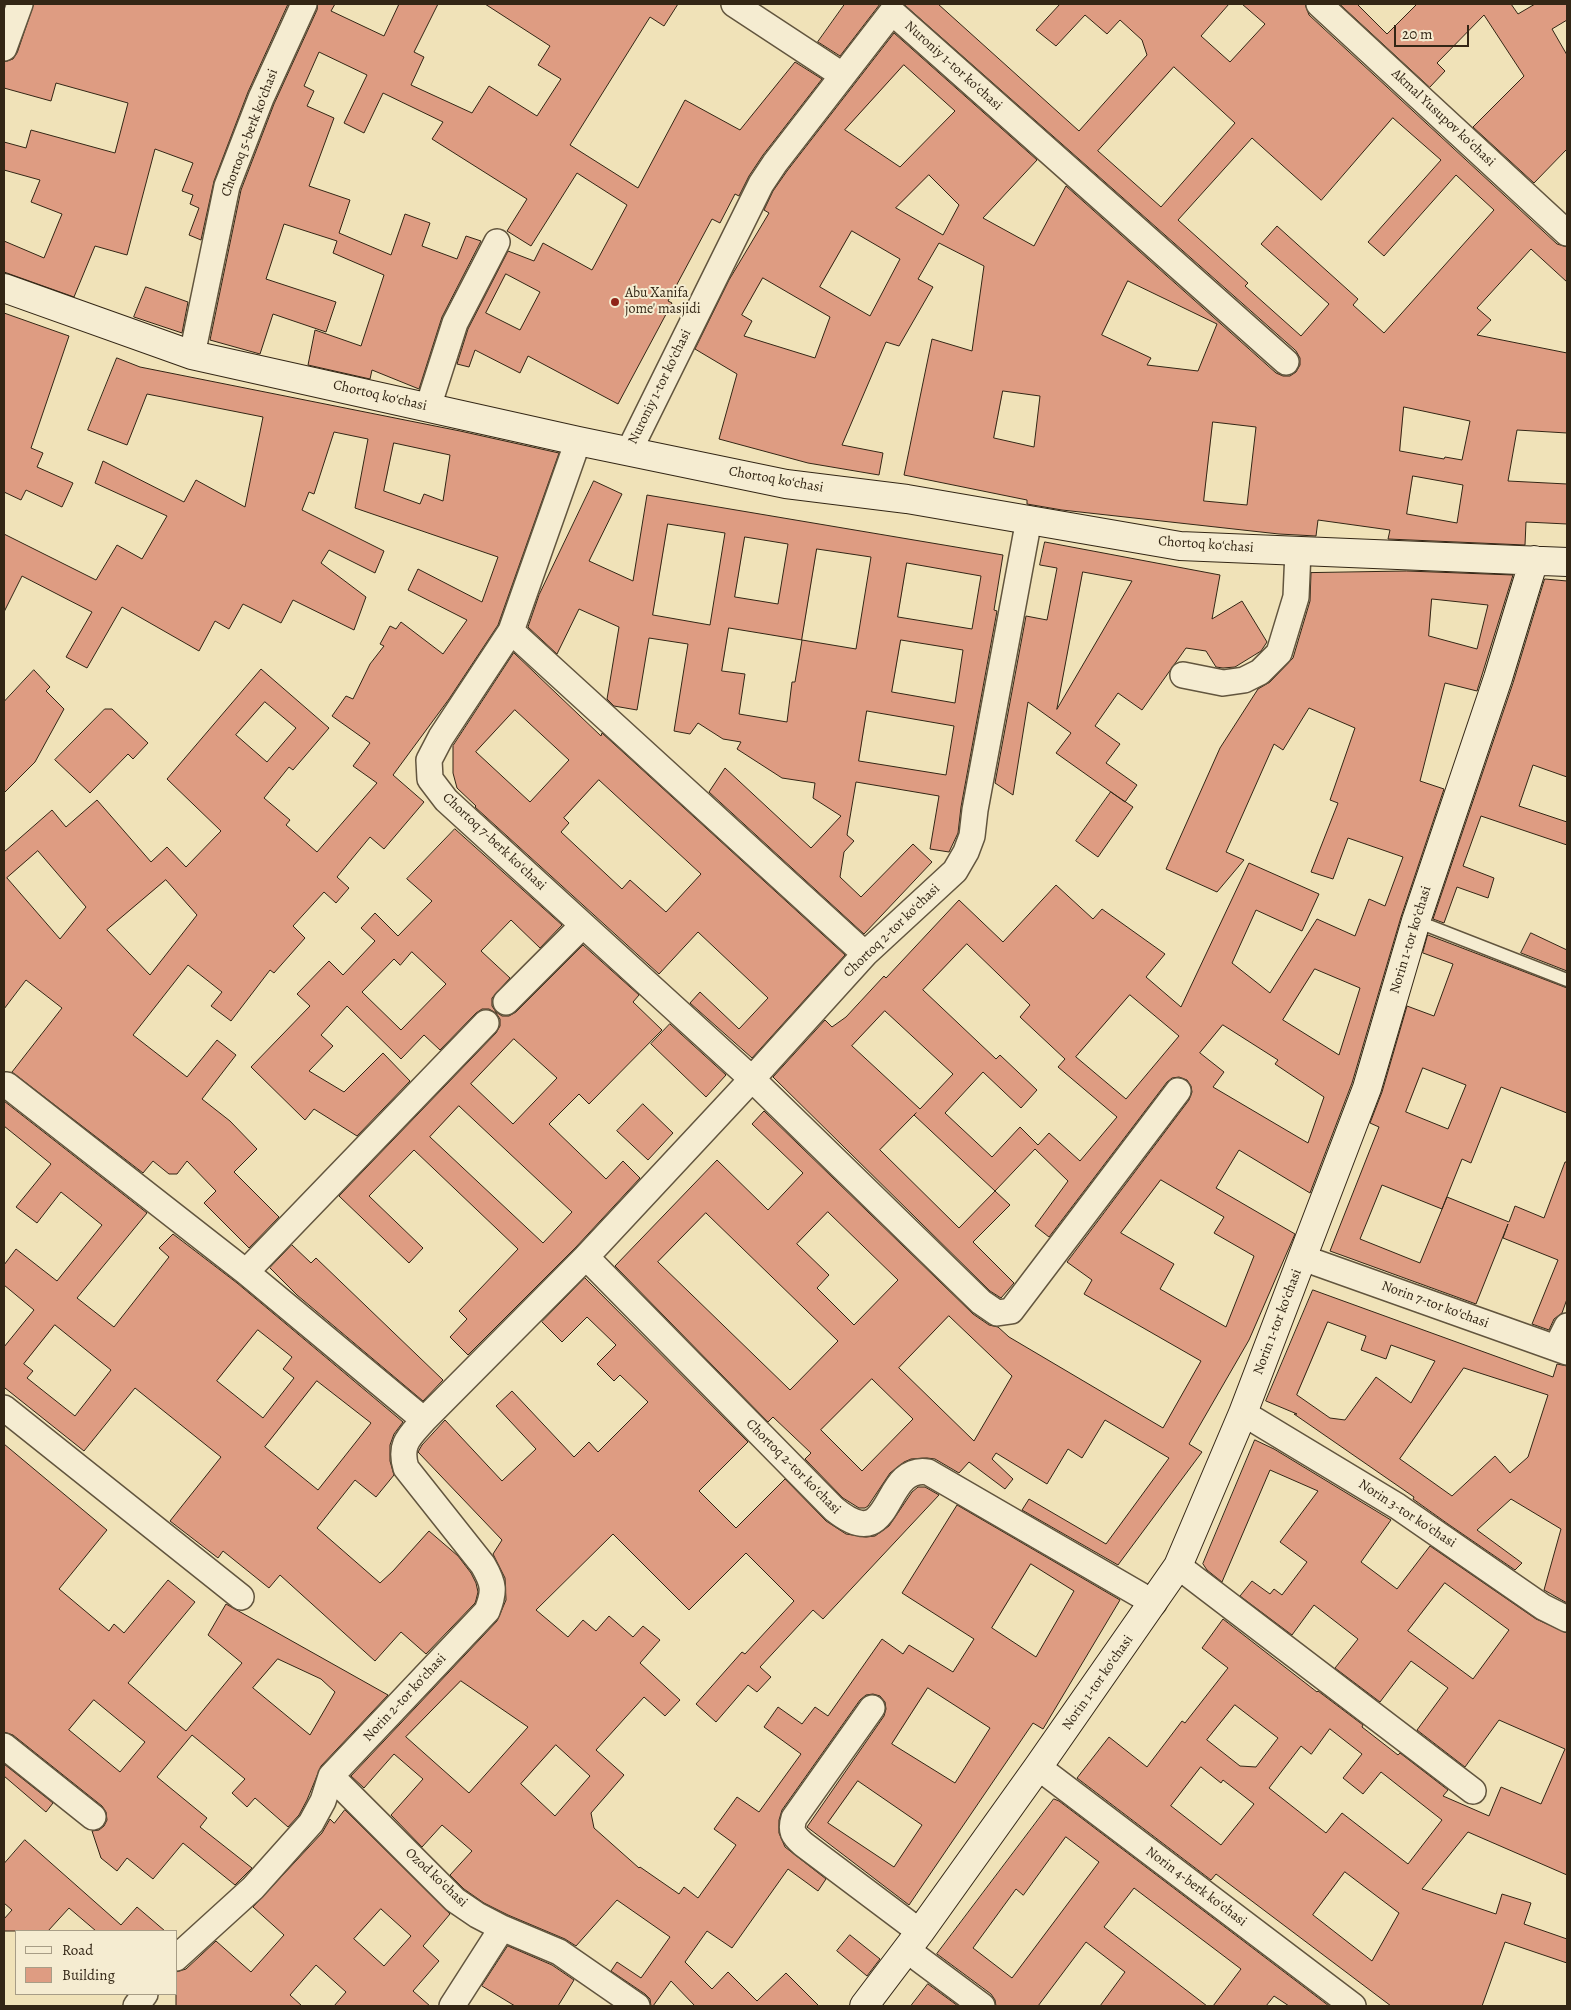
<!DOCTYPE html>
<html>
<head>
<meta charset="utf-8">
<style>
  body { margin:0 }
  #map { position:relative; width:1571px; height:2010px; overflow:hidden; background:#f0e2b8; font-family:Alegreya,serif }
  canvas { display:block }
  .frame { position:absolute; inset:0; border:5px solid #332615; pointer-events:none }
  .legend { position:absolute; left:15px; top:1930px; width:162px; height:65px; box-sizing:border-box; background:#f5ecd1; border:1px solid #a79d86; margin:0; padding:6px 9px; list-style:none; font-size:15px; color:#332615 }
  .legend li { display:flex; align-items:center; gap:10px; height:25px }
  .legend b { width:25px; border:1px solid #a79d86 }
  .scale { position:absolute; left:1394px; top:25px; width:75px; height:22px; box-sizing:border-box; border:2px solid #332615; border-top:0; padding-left:6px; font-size:15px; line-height:18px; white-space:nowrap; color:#332615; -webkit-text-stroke:4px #f5ecd1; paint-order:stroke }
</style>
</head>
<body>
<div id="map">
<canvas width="1571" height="2010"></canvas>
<div class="frame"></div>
<ul class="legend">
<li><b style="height:6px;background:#f5ecd1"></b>Road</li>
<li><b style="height:14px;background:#de9c82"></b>Building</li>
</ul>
<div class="scale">20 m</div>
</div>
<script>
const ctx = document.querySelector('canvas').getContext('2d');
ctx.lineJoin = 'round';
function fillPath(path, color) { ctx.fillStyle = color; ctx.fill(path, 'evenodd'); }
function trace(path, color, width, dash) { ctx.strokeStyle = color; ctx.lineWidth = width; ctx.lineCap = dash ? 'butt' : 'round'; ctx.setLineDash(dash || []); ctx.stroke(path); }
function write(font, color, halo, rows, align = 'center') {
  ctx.font = font + ' Alegreya,serif'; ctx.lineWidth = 4; ctx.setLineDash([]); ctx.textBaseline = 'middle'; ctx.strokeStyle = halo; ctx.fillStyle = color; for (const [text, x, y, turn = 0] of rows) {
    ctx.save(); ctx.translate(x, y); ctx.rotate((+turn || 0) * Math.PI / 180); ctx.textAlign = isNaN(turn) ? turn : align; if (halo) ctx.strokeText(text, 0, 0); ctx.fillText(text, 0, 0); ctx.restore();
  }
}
const building = new Path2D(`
  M34,4H288L248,92L214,181L201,240L189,235L199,208L190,204L193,195L182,191L193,163L155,149L127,255L95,246L74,297L4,272V241L44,258L62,214L31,202L40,180L4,170V142L26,148L31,130L115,153L128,103L56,83L51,101L4,88V62L13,59L17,53Z
  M318,4H335L331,11L384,36L399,4H438L414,52L424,57L411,85L472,113L489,86L537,116L561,79L538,65L550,46L485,4H678L664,26L650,17L570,145L638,188L685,100L740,130L795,62L822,79L763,155L749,176L739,196L735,194L720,223L712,219L668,301L672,303L618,404L528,356L520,373L475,350L469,367L457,364L468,329L508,251L534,261L543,243L592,270L627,205L577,173L531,246L507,231L527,199L432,139L443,122L383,93L364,133L344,123L367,75L319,52L304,86L314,91L307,106L334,118L309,186L350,200L339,233L391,255L405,214L430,223L422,246L457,259L466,236L481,241L442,317L419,389L372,370L370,379L308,365L315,330L361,346L384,275L333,253L337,241L284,224L266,279L336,302L326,332L273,314L260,354L210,340L241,190L274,104L317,10ZM506,274L540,292L520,330L486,313Z
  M845,4H880L840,56L818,42Z
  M904,4H938L1079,131L1147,55L1142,40L1120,20L1107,34L1085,15L1056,46L1036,30L1060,4H1229L1201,36L1230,62L1265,24L1242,4H1305L1309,15L1557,244L1567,247V282L1531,249L1477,308L1491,320L1477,335L1567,353V433L1517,430L1508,481L1567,484V524L1526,522L1525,545L1388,539L1390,530L1318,520L1316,536L1279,534L1062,510L1027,504V500L904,475L932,339L972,351L984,266L939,243L918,279L933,287L899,346L886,342L842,445L883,453L879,475L808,463L719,439L737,374L695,349L729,280L769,213L764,210L773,191L787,171L894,33L1037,160L983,218L1034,246L1066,186L1276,373L1283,376H1290L1296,372L1300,365V358L1296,351ZM904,65L955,111L900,167L845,130ZM1174,67L1235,123L1161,207L1098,151ZM1393,118L1441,160L1368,242L1384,256L1456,175L1494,210L1384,333L1353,305L1358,299L1277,226L1261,244L1329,304L1301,336L1245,286L1248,283L1178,220L1252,138L1321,200ZM929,175L959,205L943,235L896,208ZM852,231L900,259L870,316L820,287ZM763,278L830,317L815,358L744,336L752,321L742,315ZM1128,281L1217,324L1198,371L1147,365L1151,358L1102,335ZM1003,391L1040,396L1034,447L994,438ZM1404,407L1470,421L1462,460L1445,457L1444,459L1400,451ZM1213,422L1256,427L1247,505L1204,501ZM1413,476L1463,485L1457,523L1407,514Z
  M1340,4H1357L1387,34L1417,4H1511L1518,14L1535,4H1567V20L1552,29L1567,55V149L1534,183L1473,127L1524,76L1484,15L1437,63L1445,71L1430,87Z
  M146,287L188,302L182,333L134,317Z
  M4,313L69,336L31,448L43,453L37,467L73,483L62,507L26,490L21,500L4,492Z
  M117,358L140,367L460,431L559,453L498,625L449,699L393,775L424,802L384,849L370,837L337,877L349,888L336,903L324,892L293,926L305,938L274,973L270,970L231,1021L211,1006L222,992L188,965L133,1035L187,1077L217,1040L236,1055L202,1099L230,1121L257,1149L234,1172L279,1217L249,1248L204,1203L216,1191L187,1161L177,1174H169L153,1161L143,1173L12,1072L62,1008L26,980L4,1009V852L52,810L66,827L97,800L151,862L167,847L186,867L221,831L167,779L261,669L329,728L293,770L289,767L264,798L290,820L286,825L317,852L377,783L353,766L370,743L332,716L346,696L353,699L370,664L384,646L380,644L390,626L396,629L401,622L443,654L467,620L408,590L418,569L482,602L498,557L355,508L368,439L334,432L314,494L309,492L302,510L384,551L375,573L329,550L321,563L366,597L354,630L293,600L281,623L243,604L229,629L215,621L199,651L122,607L87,668L66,657L92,612L22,576L4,612V534L96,580L117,545L142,559L167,516L95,483L103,461L184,502L196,480L245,507L263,417L147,394L127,445L88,430ZM394,443L450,455L443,501L424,494L420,504L384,491ZM265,702L296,728L267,762L236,735ZM38,851L86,907L60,939L7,878ZM166,880L197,915L150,975L107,930Z
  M594,481L622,494L589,561L633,581L647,495L1003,555L994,610L997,611L961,807L958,833L949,852L930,849L939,796L856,782L847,835L854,841L844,852L840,877L861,897L913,844L932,862L864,934L709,792L725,768L811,848L841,816L813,798L815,783L782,778L737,749L741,742L723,739L698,723L690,734L674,731L688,644L649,638L637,710L614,706L607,699L619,627L579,609L557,654L528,627L539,595ZM668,524L725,533L710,625L653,615ZM745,537L788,544L778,604L735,597ZM817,549L871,557L856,649L802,640ZM907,563L981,576L972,629L898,617ZM729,628L802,640L795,682H792L787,722L739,714L745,674L722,671ZM901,640L963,650L955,703L892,692ZM867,711L954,726L946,775L859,761Z
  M1045,542L1220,575L1212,619L1242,601L1267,642L1261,651L1235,667L1223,668L1216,667L1206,651L1186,648L1142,710L1118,693L1095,726L1120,744L1106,763L1137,785L1125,802L1056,753L1071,733L1028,702L1013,795L995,783L1026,616L1047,620L1057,568L1040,565ZM1083,572L1132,581L1057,709Z
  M1407,571L1513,575L1477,691L1445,683L1420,781L1444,789L1401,917L1352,1083L1310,1193L1239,1150L1216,1188L1295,1234L1249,1340L1189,1444L1202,1452L1118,1565L1022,1510L1029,1499L1106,1544L1169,1458L1105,1420L1082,1458L1068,1449L1047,1484L996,1453L992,1459L1013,1479L1005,1489L969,1462L959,1473L935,1459L927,1458L911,1459L904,1462L890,1473L868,1506L865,1508H859L843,1498L805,1459L811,1453L773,1417L768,1422L615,1266L717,1160L768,1210L803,1173L752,1124L764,1111L973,1314L989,1325L998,1327L1009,1337L1163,1428L1201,1361L1084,1294L1092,1280L1067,1262L1189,1100L1192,1092L1191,1086L1187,1080L1179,1077L1172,1078L1167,1082L1049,1237L1035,1226L1068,1181L1035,1149L995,1191L1010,1205L973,1242L1014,1283L1001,1298L990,1291L773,1077L825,1020L832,1027L846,1017L884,976L886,978L959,900L1003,942L1056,885L1093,919L1102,909L1165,954L1146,977L1181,1007L1249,863L1319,894L1302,931L1256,910L1232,963L1270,993L1317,919L1355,936L1369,899L1385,906L1403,857L1348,838L1333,879L1311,872L1338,803L1330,800L1355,728L1309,708L1283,750L1274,744L1226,852L1244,860L1217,892L1166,869L1220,748L1258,689L1270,682L1293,658L1310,601L1311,573ZM1432,599L1488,605L1477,649L1429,636ZM967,944L1030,1005L1020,1017L1065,1059L1058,1067L1117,1117L1080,1161L1049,1133L1038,1145L1020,1127L992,1157L945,1113L983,1072L1021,1108L1037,1090L1000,1055L996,1059L923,990ZM1315,969L1360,988L1339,1055L1283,1020ZM1130,995L1179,1036L1126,1099L1076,1057ZM885,1011L953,1074L920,1109L852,1046ZM1223,1025L1278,1060L1275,1064L1324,1097L1308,1143L1213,1087L1224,1072L1200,1053ZM916,1113L914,1115L995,1191L959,1228L880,1150ZM1161,1180L1224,1217L1214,1233L1254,1256L1226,1327L1160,1289L1174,1264L1121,1233ZM828,1212L898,1280L854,1325L817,1288L829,1275L797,1244ZM706,1213L838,1341L790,1390L658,1262ZM949,1316L1012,1376L974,1441L899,1368ZM872,1379L913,1419L862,1471L821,1430Z
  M1545,579L1567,581V777L1533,765L1519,806L1567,822V845L1481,816L1463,866L1494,878L1488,898L1457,887L1444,923L1433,919L1513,683Z
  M514,653L601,736L602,733L845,955L752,1058L690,1003L700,992L739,1029L768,998L698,932L659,974L475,807L476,806L457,788L453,773V746ZM515,710L569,760L530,802L476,752ZM599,780L701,874L666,912L630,880L622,889L561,832L569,823L564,818Z
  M34,670L50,687L46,691L64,709L35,762L4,793V702Z
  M105,709H112L148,743L133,759L128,754L90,793L55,760Z
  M1111,792L1133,807L1098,857L1076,841Z
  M455,829L562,925L540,948L511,920L481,951L510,978L492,998V1006L496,1012L502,1016H509L516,1012L583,945L639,995L633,1002L662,1030L589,1104L579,1094L549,1124L606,1179L623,1161L640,1178L576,1247L468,1355L450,1337L467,1319L459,1311L518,1249L414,1150L369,1196L423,1248L409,1263L339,1196L496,1033L500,1026V1019L496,1013L489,1009H482L476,1013L440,1050L424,1035L401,1059L347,1006L321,1035L333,1046L309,1071L344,1092L383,1053L410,1081L357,1136L314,1109L305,1120L251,1067L310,1006L297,994L329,961L343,975L375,941L361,928L375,913L398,936L432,901L407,879ZM412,952L446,984L401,1030L362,992L394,959L400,965ZM514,1039L557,1078L513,1124L471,1084ZM459,1106L572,1212L543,1243L430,1137Z
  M1531,933L1567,950V971L1521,953Z
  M1428,935L1567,988V1113L1501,1087L1471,1163L1462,1159L1442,1209L1382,1185L1360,1239L1420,1263L1447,1197L1509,1222L1515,1206L1544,1218L1565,1162H1567V1299L1562,1313L1554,1319L1549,1330L1532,1324L1558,1260L1503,1238L1508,1224L1476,1304L1330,1251L1379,1127L1370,1123L1382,1092L1407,1006L1434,1016L1453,964L1423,953ZM1423,1068L1466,1085L1448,1129L1406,1112Z
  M670,1024L726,1075L706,1097L651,1044Z
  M4,1101L147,1213L77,1298L114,1327L169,1257L159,1248L173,1234L237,1283L403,1422L394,1434L390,1445V1461L394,1475L376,1497L355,1480L317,1528L380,1583L393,1571L429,1531L458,1556L471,1573L476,1583L478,1592L476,1600L475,1603L426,1654L401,1632L375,1661L280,1575L269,1588L223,1551L218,1558L170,1521L221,1457L135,1388L84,1451L5,1388L4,1390V1347L34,1310L4,1285V1265L16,1249L57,1281L102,1225L61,1192L37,1223L16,1207L51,1164L4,1126ZM55,1325L111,1370L75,1416L27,1378L33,1371L24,1364ZM258,1330L292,1357L283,1369L294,1378L263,1418L217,1381ZM317,1381L371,1423L318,1490L265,1447Z
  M643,1104L673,1133L648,1160L617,1131Z
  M292,1245L311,1263L316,1258L443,1380L423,1401L297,1295L270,1268Z
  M585,1278L748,1442L699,1491L736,1528L785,1479L826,1521L846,1534L866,1537L875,1536L889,1526L912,1492L918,1487H925L939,1495L823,1619L813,1610L760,1667L771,1677L757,1692L748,1685L716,1722L696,1704L742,1652L745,1654L794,1601L746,1553L689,1610L613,1534L536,1610L568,1637L583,1620L596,1631L609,1616L633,1637L643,1626L660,1640L640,1663L680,1700L665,1716L644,1697L596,1750L624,1775L591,1813L594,1828L639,1868L640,1867L679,1894L684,1887L698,1898L736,1845L714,1829L737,1797L759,1812L801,1754L764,1727L778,1707L802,1724L815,1707L828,1716L882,1639L903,1654L909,1645L953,1672L974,1639L902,1593L957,1505L1120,1600L1043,1729L1033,1723L909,1905L807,1827L884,1716L886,1709L885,1702L880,1696L873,1694L866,1695L860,1700L782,1810L779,1820V1833L785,1847L826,1879L818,1891L788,1869L732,1948L707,1931L685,1962L712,1989L728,1972L757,2001L786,1973L819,2006H695L671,1981L653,2006H651L650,1999L645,1994L611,1971L617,1962L641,1978L670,1937L617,1900L576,1946L565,1939L508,1915L484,1903L464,1889L450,1875L472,1851L442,1825L422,1847L391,1815L423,1779L394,1754L364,1788L351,1776L497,1621L506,1600L505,1578L493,1554L502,1540L418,1452L422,1445L445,1420L502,1481L536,1449L496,1406L512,1391L574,1457L589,1442L598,1452L648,1402L620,1375L614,1381L597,1364L616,1345L587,1317L562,1342L542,1322ZM1031,1564L1074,1591L1036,1657L992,1628ZM461,1681L528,1727L469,1793L406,1737ZM928,1688L990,1728L955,1783L892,1744ZM556,1745L590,1776L555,1816L521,1784ZM858,1781L922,1825L894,1867L828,1823Z
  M1313,1290L1553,1377L1557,1364L1567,1366V1603L1544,1590L1561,1529L1511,1499L1477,1530L1522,1563L1515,1570L1448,1524L1413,1499L1414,1497L1294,1414H1297L1266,1401ZM1328,1322L1366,1336L1361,1350L1386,1359L1391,1345L1435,1361L1411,1403L1376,1377L1345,1420L1330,1418L1297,1395ZM1464,1368L1548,1395L1528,1457L1510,1473L1495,1456L1452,1496L1400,1459Z
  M1255,1440L1274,1449L1391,1520L1361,1562L1397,1589L1430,1546L1536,1619L1567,1633V1875L1468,1832L1422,1889L1496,1914L1502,1894L1531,1903L1524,1924L1567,1939V1963L1505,1942L1482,2006H1391L1216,1874L1211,1880L1077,1778L1109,1737L1147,1767L1182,1721L1185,1723L1228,1668L1202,1648L1223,1619L1317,1692L1318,1691L1363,1725L1362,1727L1398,1755L1400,1753L1448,1790L1443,1796L1489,1816L1501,1787L1541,1804L1565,1749L1499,1720L1465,1767L1417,1730L1448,1688L1411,1661L1380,1702L1335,1668L1358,1639L1314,1605L1292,1635L1240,1596L1252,1581L1270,1594L1274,1589L1282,1595L1307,1562L1280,1542L1318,1491L1270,1470L1222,1582L1207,1570L1203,1564ZM1445,1583L1509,1630L1473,1679L1408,1631ZM1235,1705L1278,1738L1256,1767L1240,1766L1207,1740ZM1330,1729L1362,1754L1343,1778L1363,1794L1381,1772L1442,1820L1408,1864L1342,1813L1326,1833L1269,1788L1301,1746L1311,1754ZM1201,1767L1221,1783L1223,1780L1254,1804L1221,1845L1171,1806ZM1345,1872L1399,1913L1372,1961L1313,1915Z
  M4,1444L107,1530L59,1589L109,1631L114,1624L124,1633L168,1580L195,1602L128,1683L186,1731L242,1663L208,1635L226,1604L388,1695L321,1766L307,1800L299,1815L288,1827L255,1798L247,1807L232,1793L245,1779L192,1735L157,1777L207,1818L200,1827L252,1868L235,1885L183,1843L153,1879L127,1858L117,1871L101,1858L92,1831L99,1830L104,1826L107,1820L106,1812L102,1806L13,1735L4,1732ZM278,1659L321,1679L335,1692L310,1735L253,1688ZM94,1700L145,1742L120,1772L69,1730Z
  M4,1764L53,1803L46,1812L4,1776Z
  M1054,1799L1059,1801L1329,2006H1289L1274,1996L1266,2006H1213L1241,1969L1134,1888L1104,1927L1207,2006H1100L1125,1972L1086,1942L1038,2006H996L995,2000L991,1994L937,1954ZM1066,1837L1099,1862L1012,1978L973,1948L1016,1889L1023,1895Z
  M345,1810L450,1914L423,1946L439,1961L413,1991L430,2006H334L346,1992L316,1965L290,1995L302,2006H176V1972L186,1969L216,1941L251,1972L284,1935L253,1907L322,1833L330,1819L334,1823ZM381,1909L411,1936L384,1966L354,1939Z
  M25,1840L121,1925L137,1907L165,1931H96L69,1908L48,1931H4V1919L12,1910L4,1903V1864Z
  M850,1935L880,1959L867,1976L837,1951Z
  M508,1946L552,1965L574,1980L558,2006H515L482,1986Z
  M928,1984L958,2006H911Z`);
const lane = new Path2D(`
  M1416,921L1567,980`);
const street = new Path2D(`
  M734,4L842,75
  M1319,4L1567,233
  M4,48L20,4
  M192,355L227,186L261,98L304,4
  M428,407L455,323L497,242
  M629,451L761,184L775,163L892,12L1286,362
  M511,631L865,954
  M1183,675L1223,683L1244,680L1260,672L1279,653L1296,597L1298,551
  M583,925L752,1079L981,1302L997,1313L1011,1311L1178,1091
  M506,1002L583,925L446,800L430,779L429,760L441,737L511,631L578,441
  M4,1085H7L246,1272
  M586,1257L834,1509C895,1559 880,1464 928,1472L1154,1603
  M1303,1258L1567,1352
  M1556,1348L1567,1326
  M4,1408L241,1597
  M1243,1413L1397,1506L1543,1607L1567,1619
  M424,1420L246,1272L486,1023
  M1178,1566L1473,1791
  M872,1708L794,1818C790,1831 793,1835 803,1844L920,1932
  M4,1746L93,1817
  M1038,1767L1353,2006
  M331,1776L455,1900L477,1915L502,1928L452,2006
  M502,1928L559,1952L637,2006
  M907,1950L982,2006
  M176,1958L253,1888L311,1823L323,1801L331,1776L487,1611C495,1591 494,1584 483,1565L406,1468C399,1444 409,1437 424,1420L586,1257L752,1079L865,954L955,871L966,852L972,836L975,810L1029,519
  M136,2006L145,1994`);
const secondary = new Path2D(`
  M4,288L192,355L578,441L786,484L907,499L1180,546L1567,562
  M864,2006L920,1932L1038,1767L1178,1566L1243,1413L1367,1088L1416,921L1498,678L1534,560`);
const markers = [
  [615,302,5,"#8f2418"]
];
const streetNames = [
  ["Nuroniy 1-tor koʻchasi",953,66,42],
  ["Akmal Yusupov koʻchasi",1443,118,43],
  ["Chortoq 5-berk koʻchasi",250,133,-69],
  ["Nuroniy 1-tor koʻchasi",660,387,-64],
  ["Chortoq koʻchasi",380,396,13],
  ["Chortoq koʻchasi",776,480,10],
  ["Chortoq koʻchasi",1206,545,4],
  ["Chortoq 7-berk koʻchasi",494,842,43],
  ["Chortoq 2-tor koʻchasi",892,931,-44],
  ["Norin 1-tor koʻchasi",1411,940,-73],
  ["Norin 7-tor koʻchasi",1435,1305,20],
  ["Norin 1-tor koʻchasi",1278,1322,-69],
  ["Chortoq 2-tor koʻchasi",793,1467,45],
  ["Norin 3-tor koʻchasi",1407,1514,33],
  ["Norin 1-tor koʻchasi",1098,1683,-55],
  ["Norin 2-tor koʻchasi",405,1698,-47],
  ["Ozod koʻchasi",436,1878,43],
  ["Norin 4-berk koʻchasi",1196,1887,37]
];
const poiNames = [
  ["Abu Xanifa",625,294],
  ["jome' masjidi",625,310]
];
fillPath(building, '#de9c82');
trace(building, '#332615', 1);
trace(lane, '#62553e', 15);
trace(street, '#62553e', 28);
trace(secondary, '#332615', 30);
trace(lane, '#f5ecd1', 12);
trace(street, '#f5ecd1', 25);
trace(secondary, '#f5ecd1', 28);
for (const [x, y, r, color] of markers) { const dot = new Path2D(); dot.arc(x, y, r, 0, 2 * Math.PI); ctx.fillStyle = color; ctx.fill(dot); trace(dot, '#f5ecd1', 2); }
write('14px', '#332615', '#f5ecd1', streetNames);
write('14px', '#332615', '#f5ecd1', poiNames, 'left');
</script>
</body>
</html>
